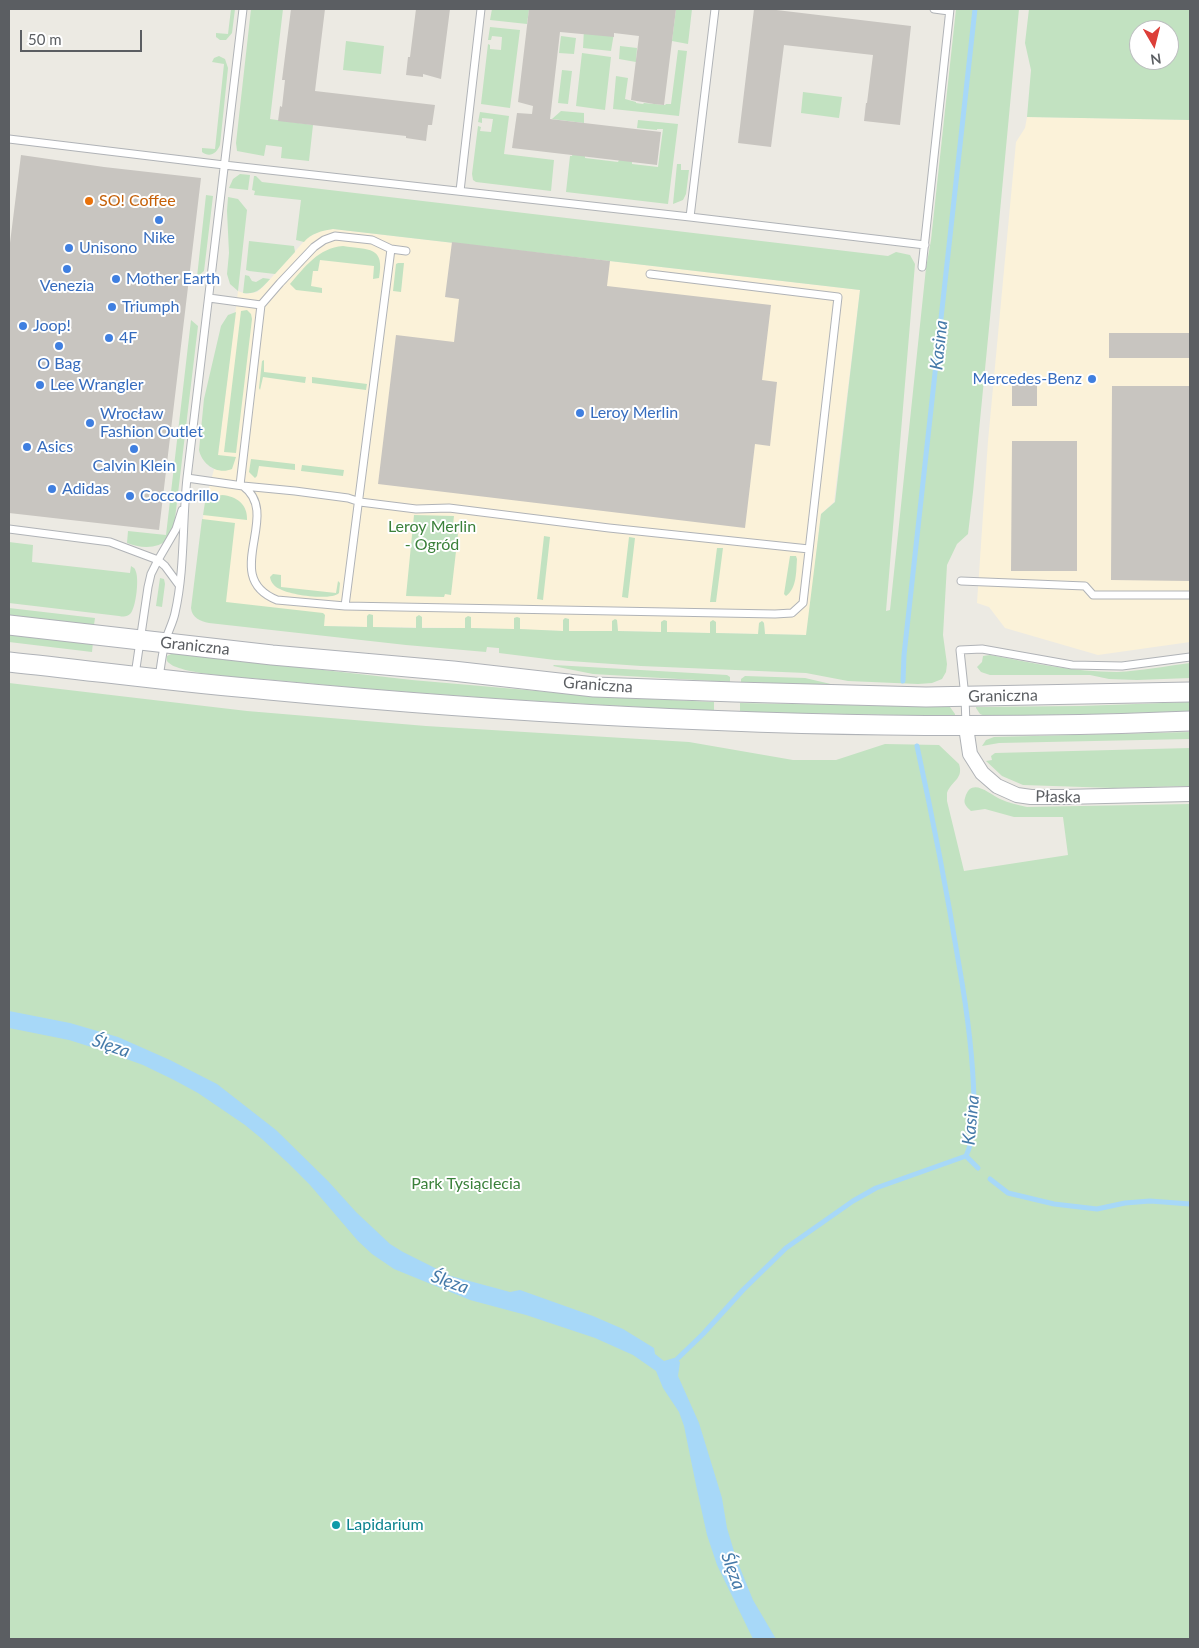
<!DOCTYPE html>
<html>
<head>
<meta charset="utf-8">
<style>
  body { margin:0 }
  #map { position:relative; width:1199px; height:1648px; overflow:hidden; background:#eceae3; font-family:Lato,sans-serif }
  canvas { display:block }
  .frame { position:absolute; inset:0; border:10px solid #5b5e62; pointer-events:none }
  .north { position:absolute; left:1129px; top:20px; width:50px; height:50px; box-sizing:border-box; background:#fff; border:1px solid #bdbfc0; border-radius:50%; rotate:172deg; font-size:14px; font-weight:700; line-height:20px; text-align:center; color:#5b5e62 }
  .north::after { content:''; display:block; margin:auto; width:18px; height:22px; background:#dc3f39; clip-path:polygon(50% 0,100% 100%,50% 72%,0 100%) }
  .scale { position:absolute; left:20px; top:30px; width:122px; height:22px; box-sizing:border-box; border:2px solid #5b5e62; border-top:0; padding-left:6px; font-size:15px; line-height:18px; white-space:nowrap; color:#5b5e62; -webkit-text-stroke:4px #fff; paint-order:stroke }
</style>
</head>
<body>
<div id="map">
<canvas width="1199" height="1648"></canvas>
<div class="frame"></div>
<div class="north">N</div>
<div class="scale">50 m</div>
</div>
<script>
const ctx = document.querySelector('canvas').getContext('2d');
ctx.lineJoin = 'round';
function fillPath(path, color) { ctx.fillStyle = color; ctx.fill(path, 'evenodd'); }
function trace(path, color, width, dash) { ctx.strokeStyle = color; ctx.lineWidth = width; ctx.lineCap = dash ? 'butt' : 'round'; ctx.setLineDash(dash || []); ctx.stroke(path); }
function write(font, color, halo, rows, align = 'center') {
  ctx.font = font + ' Lato,sans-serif'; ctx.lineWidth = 4; ctx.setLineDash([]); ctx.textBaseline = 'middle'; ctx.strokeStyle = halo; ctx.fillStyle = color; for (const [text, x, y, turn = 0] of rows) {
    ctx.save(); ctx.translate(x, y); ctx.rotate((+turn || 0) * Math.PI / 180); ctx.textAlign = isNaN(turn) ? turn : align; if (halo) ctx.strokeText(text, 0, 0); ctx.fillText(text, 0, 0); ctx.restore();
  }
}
const commercial = new Path2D(`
  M1027,117L1190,120V642L1098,655L1005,628L989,607L977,603L988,441L1016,142L1025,128Z
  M333,229L860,290L834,502L821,514L807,635L765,634L764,623L762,621L759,623V634L716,633V622L710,623V633L667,632L666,620L661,622V632L618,631L617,620L612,621V631H569L567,618H565L563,620V631L471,628L465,618V628L373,627L367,616V627L323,626L192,610L205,502L218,455L238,291L246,294L257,292L263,287L307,238L320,231Z`);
const green = new Path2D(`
  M231,9H235L232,33L226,40H220L216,37V33L228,34Z
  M251,9H283L270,119L313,125L309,161L281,158L282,147L266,145L264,156L237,151L236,143Z
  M492,9L529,10L527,24L490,20Z
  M676,9H692L688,44L672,41Z
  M956,9H1019L990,318L973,492L968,534L957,544L947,565L943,635L947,664L946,672L942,679L932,683L918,684L848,681L806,673L641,666L555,660L499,653V648H498L487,647L486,652L406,645L209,623C200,621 192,618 191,608L202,519L235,523L226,602L323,613L325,615L324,626L367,627V616L369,614L373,615V627L416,628V617L419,615L422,617V628H465V618L468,616L471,617V628L514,629V618L517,617L520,618V629L563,631V620L565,618L569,619V631H612V621L615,619L617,620L618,631L661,632V622L664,620L667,621V632L710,633V622L713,620L716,622V633L758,634L759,623L762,621L764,623L765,634L806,635L821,514L835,502L860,290L333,229C322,231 311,233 304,242L296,240L301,200L254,195L255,191L252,190L254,176H256L262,182L888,256L896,252L910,255L915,264L886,611L890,610L926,268L931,240Z
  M1029,9H1190V120L1027,117L1031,70L1025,43ZM1139,30H1169V60H1139Z
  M490,27L520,30L510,108L481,104L488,44L490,45V49L501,50L502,37L492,36L491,40H488Z
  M584,29L614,33L611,51L583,48Z
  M561,36L576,38L574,54L559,53Z
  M346,41L384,46L381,74L343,70Z
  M620,46L637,48L636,62L619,59Z
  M678,50L687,51L679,116L613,109L616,76L628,78L625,99L636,102V103L643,104L644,103L665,105L666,104H671Z
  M582,53L611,57L605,110L576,106Z
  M219,56L225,59L228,68L220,145C217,153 210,158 202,152V148L215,149L224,64L212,62L214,58Z
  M562,70L572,71L568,104L558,103Z
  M803,92L842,97L839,118L801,113Z
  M561,111L584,113V123L552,119Z
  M480,112L509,116L504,154L554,160L551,191L476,182L473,180L472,174L478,126L481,127L480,131L491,132L493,119L482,118V123L478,122Z
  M638,120L678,124L668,204L566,192L570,156H572L573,152L585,154V158L618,162L620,158L632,159V164L658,167L663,129H657V130L637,128Z
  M677,164H681V170H689L686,194L683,200L673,204Z
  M240,174L250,175L248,190L229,188L233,179Z
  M206,195L213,196L204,271L197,277Z
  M228,197L238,199L247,210L238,291L230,284L227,274L229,253L227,211Z
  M249,241L294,246L295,252L275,274L249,271L246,270Z
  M343,246C369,250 385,246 379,278L373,279L374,266L320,260L318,271H313L311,286L322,288V293L296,290L290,284C305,267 318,248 343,246Z
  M398,263H404L401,292L393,291L396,264Z
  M245,275L249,276L252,281L256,282L263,278L270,279C262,288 256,295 243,293Z
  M247,310L251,314L252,319L236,453L224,452L241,311Z
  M236,312L218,455L236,457L232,469C218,475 202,465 199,450L204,399L221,326L228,315Z
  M191,320L198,326L174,527C172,530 170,534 168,538C159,550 139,548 127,543L128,531L166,535Z
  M264,360V372L306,377L305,383L263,377L260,390L259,388L262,361Z
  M312,377L367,384L366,390L312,383Z
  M251,459L295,464V470L259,466L257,476L255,478L249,472Z
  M302,465L344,470L343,476L301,471Z
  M222,495C237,496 248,505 247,520L203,515L205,502L214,497Z
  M414,515L454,516L453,525H459L451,595L445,594L444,597L406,596Z
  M544,536L550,537L543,600L537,599Z
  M629,537L635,538L628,598L622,597Z
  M9,542L33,545L32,562L130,573L131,566C134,568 135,568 136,572C139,580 136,606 131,613C127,617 124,617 119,616L9,603Z
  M717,548H723L716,602H710Z
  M790,556H796L797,559C796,572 797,588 786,596L784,594Z
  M273,574L281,575V587L336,593L338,581L340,583L339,593C331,601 290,595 280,589C275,587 271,583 270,577Z
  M160,578L164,579L165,584L162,607L156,606Z
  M9,608L95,618L94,625L9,615Z
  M9,634L93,642L92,652L9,642Z
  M173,653L412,680L607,697L714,702V711C567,703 419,695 273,680C252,678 182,675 169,663C166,661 167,659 167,656Z
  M990,655C1033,663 1074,672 1117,672C1141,671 1166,666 1190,663V678L1137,680L1109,679L1090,675H990L981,672L977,667L982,662L983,656Z
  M554,665L727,675L730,677V682L593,674L553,666Z
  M745,676L805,678L835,685L741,682V679Z
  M9,683L247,711L426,726L689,742L793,760H836L885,744L939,745L959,764C964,779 951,781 947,793C947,796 947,799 947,801L964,871L1068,855L1063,817H1014L985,809L971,811C967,807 963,804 965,798C971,776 989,794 1000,799C1009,803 1018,805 1027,807L1190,804V1639H9Z
  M1190,702V711L1100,714L985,716L980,714L976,708V707L1081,706Z
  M740,703L950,707L955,714V716L740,712Z
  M1190,732V739L999,743L982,746L986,740L994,737Z
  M1190,748V786L1113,788L1023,785L1002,776L986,761L992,760L991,756L995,753Z`);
const water = new Path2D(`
  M9,1011L70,1023L118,1037L170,1060L217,1084L276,1130L328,1181L356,1212L390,1244L403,1252L451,1276L510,1292L520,1290L593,1316L623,1329L654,1348L655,1354L664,1361L674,1358L680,1362L678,1376L699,1423L722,1498L727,1528L736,1558L753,1600L776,1639H753L717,1565L707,1535L696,1485L684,1426L679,1412L663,1388L656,1371L633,1355L595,1338L526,1315L470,1300L394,1269L372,1254L358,1241L310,1185L288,1163L262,1139L245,1125L198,1093L174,1080L143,1065L107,1052L69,1040L9,1028Z`);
const stream = new Path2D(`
  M903,681L904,655L975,9
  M966,1156L978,1168
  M990,1179L1008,1193L1054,1204L1097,1209L1125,1203L1150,1201L1190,1204
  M673,1363L703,1334L743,1290L786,1248L853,1201L876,1188L966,1156C974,1139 974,1120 974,1101C973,1055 967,1010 959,965C947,892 933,819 917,746`);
const building = new Path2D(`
  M291,9H325L315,91L435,105L432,125H428L426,141L406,138V136L278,121L280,106L282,107L285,80H282Z
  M416,9H450L441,79L423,74V77L406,75L408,57H410Z
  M529,9H676L664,105L654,104L631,100L639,36L614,33V37L560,32L550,119L661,132L657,165L512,148L517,113L532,114L533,106L518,102Z
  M754,9H768L911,26L900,125L864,121L866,103H867L873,55L784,45L771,147L738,143Z
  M21,155L104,167L201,178L159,530L9,513V251Z
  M452,242L610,261L607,286L771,305L762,380L777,382L770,446L755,444L745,528L378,484L396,335L454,342L459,299L445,297Z
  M1109,333H1189V358H1109Z
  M1012,381H1037V406H1012Z
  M1112,386H1190V581L1111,580Z
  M1012,441H1077V571H1011Z`);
const lane = new Path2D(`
  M934,9L949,11
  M9,139L224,165L690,217L715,9
  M460,191L481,9
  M690,217L925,245
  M391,249L406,251
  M922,267L950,9
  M209,298L261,305
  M187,478L243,486L295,491L348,498L360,502L416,509L449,508L609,528L809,549
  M240,485L261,305L280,283L314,247L324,240L335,236L372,240L391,249L345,606L277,600C219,577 283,515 243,486
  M9,529L110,542L158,560L165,566L179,585
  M961,581L1085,586L1093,595H1190
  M345,606L775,614L792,613L803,603L838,297L650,274
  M135,675L148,587L151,574L158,560L176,529L182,510
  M159,677C161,666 162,654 165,643C167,633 173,623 175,613C185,569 182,523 187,478L243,9
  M966,725L965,697L960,650L982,649L1072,665L1122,666L1190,657`);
const street = new Path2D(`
  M966,727L970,754L982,773L997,786L1017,795L1031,797H1063L1190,794`);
const secondary = new Path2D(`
  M9,625L272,655L453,671L594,687L735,692L926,697L1190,692
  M9,662C95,671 182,683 269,690C575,719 883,734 1190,721`);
const markers = [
  [89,201,5,"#e8710a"],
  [159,220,5,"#3f7fe0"],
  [69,248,5,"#3f7fe0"],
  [67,269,5,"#3f7fe0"],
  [116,279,5,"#3f7fe0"],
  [112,307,5,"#3f7fe0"],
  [23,326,5,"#3f7fe0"],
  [109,338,5,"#3f7fe0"],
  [59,346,5,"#3f7fe0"],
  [1092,379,5,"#3f7fe0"],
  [40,385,5,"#3f7fe0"],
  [580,413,5,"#3f7fe0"],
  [90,423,5,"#3f7fe0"],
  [27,447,5,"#3f7fe0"],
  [134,449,5,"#3f7fe0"],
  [52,489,5,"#3f7fe0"],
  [130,496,5,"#3f7fe0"],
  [336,1525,5,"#0f9aa8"]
];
const foodNames = [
  ["SO! Coffee",99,201]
];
const shopNames = [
  ["Nike",159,238,"center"],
  ["Unisono",79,248],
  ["Mother Earth",126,279],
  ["Venezia",67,286,"center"],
  ["Triumph",122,307],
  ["Joop!",33,326],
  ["4F",119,338],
  ["O Bag",59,364,"center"],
  ["Mercedes-Benz",1082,379,"right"],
  ["Lee Wrangler",50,385],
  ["Leroy Merlin",590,413],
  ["Wrocław",100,414],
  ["Fashion Outlet",100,432],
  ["Asics",37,447],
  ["Calvin Klein",134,466,"center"],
  ["Adidas",62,489],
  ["Coccodrillo",140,496]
];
const parkNames = [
  ["Leroy Merlin",432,527],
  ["- Ogród",432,545],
  ["Park Tysiąclecia",466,1184]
];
const streetNames = [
  ["Graniczna",195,646,6],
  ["Graniczna",598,685,4],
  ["Graniczna",1003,696,-1],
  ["Płaska",1058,797,1]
];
const cultureNames = [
  ["Lapidarium",346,1525]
];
const waterNames = [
  ["Kasina",939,345,-84],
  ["Ślęza",111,1046,19],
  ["Kasina",971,1120,-85],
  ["Ślęza",450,1282,20],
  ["Ślęza",733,1571,70]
];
fillPath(commercial, '#fbf2d9');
fillPath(green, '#c2e2c1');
fillPath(water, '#a7d8f8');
trace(stream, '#a7d8f8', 5);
fillPath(building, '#c8c5c0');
trace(lane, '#b0b3b7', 9);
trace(street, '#b0b3b7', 16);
trace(secondary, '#afb2b7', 21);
trace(lane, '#fff', 7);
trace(street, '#fff', 14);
trace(secondary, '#fff', 19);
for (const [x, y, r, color] of markers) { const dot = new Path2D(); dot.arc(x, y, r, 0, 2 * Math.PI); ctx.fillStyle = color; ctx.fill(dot); trace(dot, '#fff', 2); }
write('16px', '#c56008', '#fff', foodNames, 'left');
write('16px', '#366cbe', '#fff', shopNames, 'left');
write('16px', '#3b813b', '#fff', parkNames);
write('16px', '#5b5e62', '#fff', streetNames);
write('16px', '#0d838f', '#fff', cultureNames, 'left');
write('italic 18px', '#457aa9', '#fff', waterNames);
</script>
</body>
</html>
